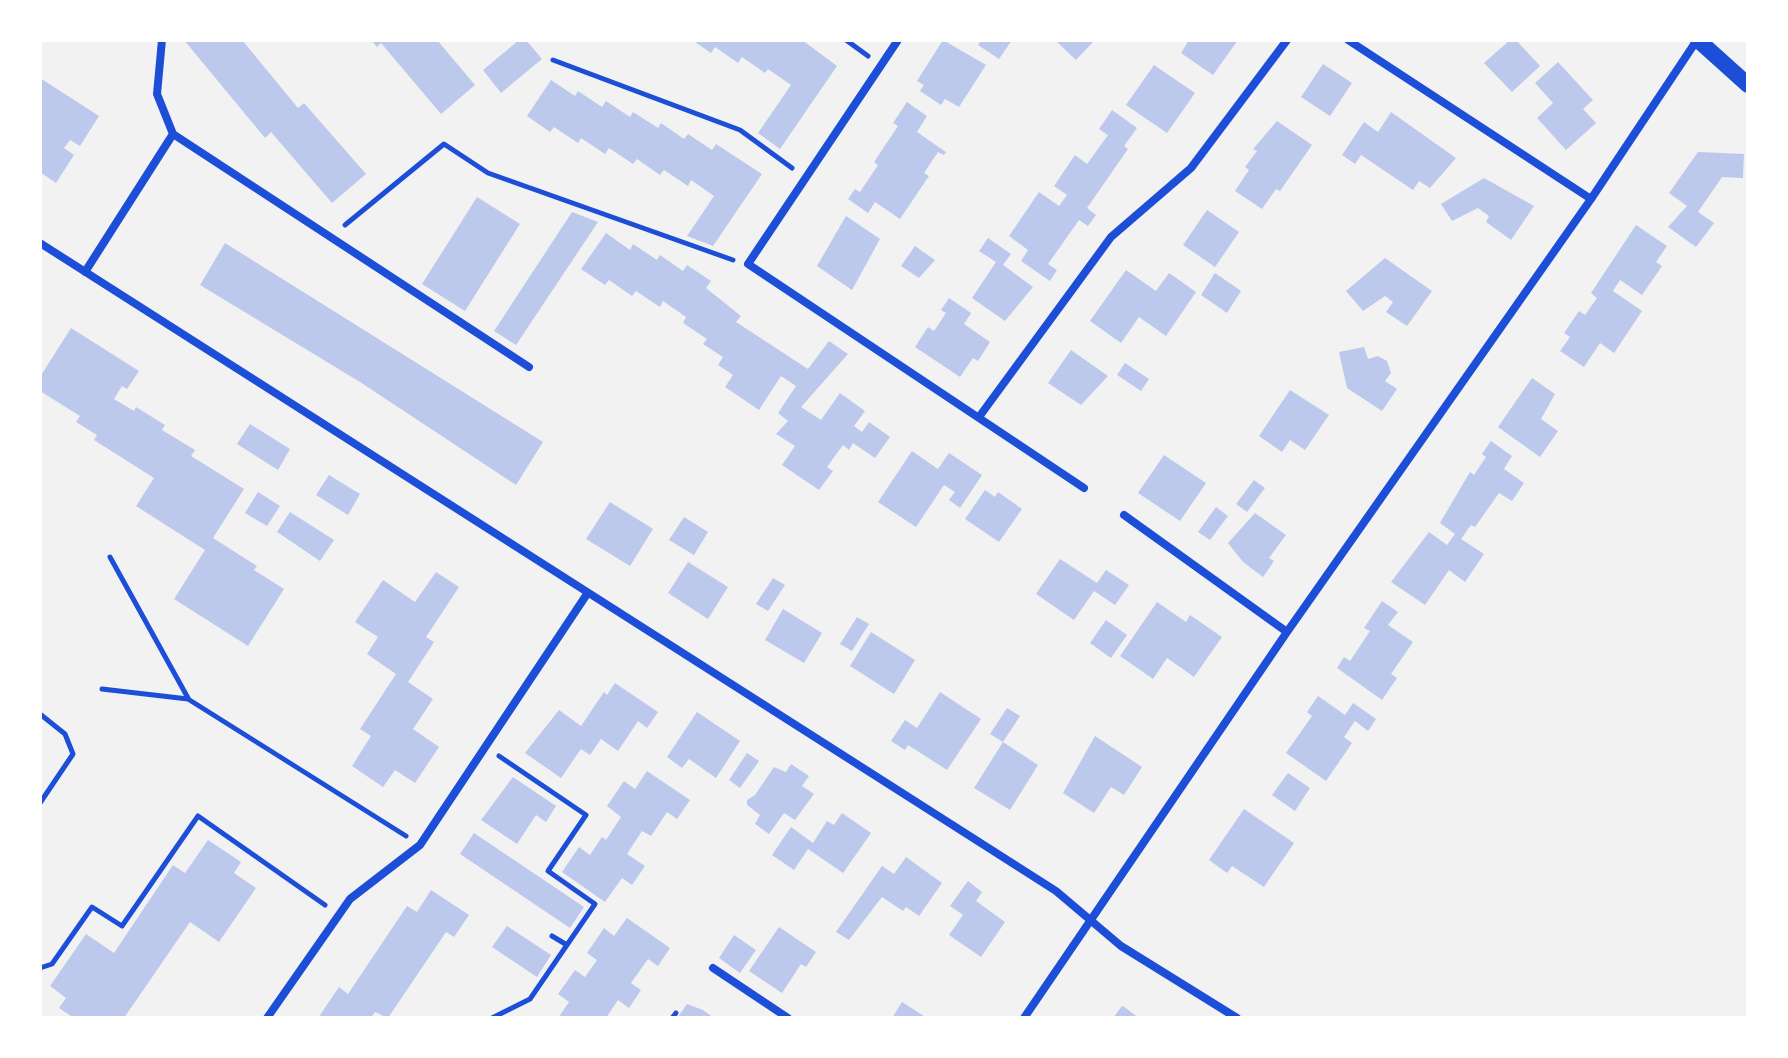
<!DOCTYPE html>
<html>
<head>
<meta charset="utf-8">
<style>
  body { margin:0 }
  #map { position:relative; width:1788px; height:1058px; overflow:hidden; background:#f2f2f2; font-family:Manrope,sans-serif }
  canvas { display:block }
  .frame { position:absolute; inset:0; border:42px solid #fff; pointer-events:none }
</style>
</head>
<body>
<div id="map">
<canvas width="1788" height="1058"></canvas>
<div class="frame"></div>
</div>
<script>
const ctx = document.querySelector('canvas').getContext('2d');
ctx.lineJoin = 'round';
function fillPath(path, color) { ctx.fillStyle = color; ctx.fill(path, 'evenodd'); }
function trace(path, color, width, dash) { ctx.strokeStyle = color; ctx.lineWidth = width; ctx.lineCap = dash ? 'butt' : 'round'; ctx.setLineDash(dash || []); ctx.stroke(path); }
const building = new Path2D(`
  M184,40H242L298,108L304,103L366,174L332,203L271,132L265,138Z
  M371,40H437L475,85L441,114L381,43L377,47Z
  M519,40H526L542,59L501,93L483,70Z
  M692,40H802L837,66L780,149L758,133L791,85L768,69L765,73L742,57L738,63L715,47L711,53Z
  M943,40L986,65L959,107L945,99L941,105L920,91L924,85L917,81Z
  M981,40H1012L999,59L978,45Z
  M1055,40H1095L1076,60Z
  M1189,40H1238L1213,75L1181,53Z
  M1510,40H1516L1540,66L1512,92L1484,63Z
  M1558,62L1593,100L1583,109L1596,123L1566,150L1537,118L1553,103L1535,83Z
  M1323,64L1352,83L1330,116L1301,97Z
  M1154,65L1195,93L1167,133L1126,105Z
  M40,78L99,116L80,146L70,140L64,148L74,155L56,183L40,172Z
  M551,80L575,96L578,91L602,107L606,101L630,117L633,112L658,128L661,123L684,139L688,134L712,150L716,144L762,174L713,246L687,236L714,196L691,180L688,186L664,170L660,175L637,159L633,164L609,148L605,154L581,138L578,143L554,127L550,132L527,116Z
  M907,102L927,116L917,132L946,152L944,155L938,152L924,173L929,176L900,219L875,202L868,213L848,199L855,189L860,192L878,165L874,162L898,126L893,123Z
  M1112,110L1137,128L1124,146L1128,149L1087,208L1096,215L1088,226L1079,220L1048,264L1057,270L1050,281L1021,261L1028,250L1009,236L1039,192L1059,206L1067,195L1054,186L1075,155L1087,164L1108,135L1099,129Z
  M1391,112L1456,158L1430,188L1419,181L1413,190L1361,155L1355,164L1342,155L1364,122L1378,132Z
  M1277,121L1312,145L1280,191L1276,189L1262,209L1235,191L1249,170L1245,167L1257,151L1253,149Z
  M1698,152L1744,154L1743,178L1722,177L1698,212L1714,223L1696,247L1668,227L1687,206L1669,193Z
  M1484,178L1534,206L1511,240L1486,222L1489,216L1478,208L1452,221L1441,204Z
  M477,197L520,224L465,311L422,284Z
  M1207,210L1239,232L1215,267L1183,245Z
  M572,212L598,222L516,345L494,331Z
  M846,216L880,239L852,290L817,266Z
  M1636,225L1667,246L1656,262L1662,266L1642,295L1620,280L1613,291L1642,311L1614,353L1600,343L1584,367L1560,351L1570,337L1564,333L1579,311L1585,315L1597,298L1591,293Z
  M606,233L630,250L633,244L657,260L660,255L683,271L687,265L711,281L706,288L741,316L736,322L808,369L829,341L848,354L801,407L821,420L840,393L865,411L854,426L862,432L869,422L890,437L875,458L853,443L849,450L843,445L827,467L833,471L819,490L782,465L795,446L776,434L788,421L778,413L796,386L781,376L759,410L725,387L733,375L718,365L723,357L703,344L707,339L683,323L686,317L663,301L660,307L636,291L632,296L609,280L605,285L581,269Z
  M988,238L1011,254L1003,265L1033,287L1005,321L972,298L996,262L979,251Z
  M225,243L543,442L516,485L360,382L200,285Z
  M915,246L935,260L919,278L901,266Z
  M1385,258L1432,291L1407,326L1386,312L1393,302L1385,296L1363,311L1346,291Z
  M1126,270L1156,291L1169,273L1196,292L1166,336L1139,317L1121,343L1090,321Z
  M1215,273L1241,291L1227,313L1201,295Z
  M949,298L971,313L964,324L990,342L978,361L973,358L960,377L915,347L928,327L934,331L946,313L941,310Z
  M71,328L139,371L127,389L122,386L114,399L134,411L136,407L165,425L162,430L195,450L191,456L244,489L213,538L257,566L254,570L284,589L248,646L174,599L205,550L136,506L154,478L94,440L97,435L76,422L80,416L40,391V377Z
  M1364,347L1368,359L1378,356L1387,361L1391,373L1385,381L1397,389L1382,411L1347,388L1339,352Z
  M1071,350L1108,376L1081,405L1048,383Z
  M1125,363L1149,379L1141,391L1117,375Z
  M1532,378L1555,394L1541,419L1558,431L1540,457L1498,427Z
  M1290,390L1329,415L1305,450L1290,440L1282,452L1259,436Z
  M250,424L290,449L278,470L237,444Z
  M1491,441L1512,456L1504,469L1524,483L1512,501L1499,493L1475,527L1471,525L1461,539L1484,554L1465,582L1449,570L1425,605L1391,582L1429,532L1447,545L1455,534L1440,523L1470,472L1474,475L1486,457L1482,454Z
  M912,451L938,469L949,453L982,475L960,508L949,500L955,492L944,485L916,527L878,502Z
  M1164,455L1206,483L1180,521L1138,493Z
  M329,475L360,494L348,515L316,495Z
  M1254,480L1265,488L1247,512L1236,504Z
  M985,490L995,497L998,492L1022,509L999,542L965,519Z
  M258,492L280,506L267,526L245,513Z
  M610,502L653,529L630,566L586,539Z
  M1216,507L1228,516L1210,540L1198,532Z
  M290,512L334,540L320,561L277,532Z
  M1255,513L1286,535L1269,558L1274,561L1263,577L1243,562L1228,543Z
  M684,517L708,532L694,555L669,540Z
  M1060,559L1097,583L1106,570L1129,585L1115,605L1094,591L1074,620L1036,594Z
  M688,562L728,587L708,619L668,593Z
  M436,572L459,587L426,637L434,642L408,682L433,699L413,729L439,747L415,783L395,770L383,787L352,766L371,736L360,729L396,674L367,654L378,637L355,622L383,580L415,602Z
  M773,578L785,585L768,611L756,604Z
  M1382,601L1398,612L1388,625L1413,642L1391,674L1397,678L1382,700L1337,668L1344,657L1350,661L1370,631L1364,628Z
  M1157,602L1186,622L1190,615L1222,637L1194,677L1167,658L1153,679L1120,656Z
  M783,609L822,633L804,663L765,640Z
  M857,617L869,624L852,651L840,644Z
  M1106,620L1127,635L1111,658L1090,643Z
  M871,632L915,660L894,694L850,666Z
  M615,683L658,712L647,728L638,721L618,751L601,739L590,755L581,749L561,778L525,753L559,710L581,726L604,692L607,695Z
  M940,692L981,719L947,770L908,745L905,750L891,741L905,720L917,728Z
  M1318,696L1345,715L1353,703L1376,719L1368,731L1355,721L1344,737L1352,743L1326,781L1286,753L1312,716L1307,712Z
  M1007,708L1020,716L1003,742L990,734Z
  M697,712L740,741L716,778L689,759L682,768L667,757Z
  M1095,736L1142,767L1124,795L1111,787L1094,813L1063,793Z
  M1003,742L1038,765L1010,810L974,788Z
  M747,753L759,761L740,788L729,780Z
  M791,764L809,776L802,786L814,794L795,820L784,813L769,834L755,824L760,815L747,805V800L755,795L774,767L786,772Z
  M647,771L690,800L677,819L667,812L651,836L642,831L627,854L645,866L632,885L622,878L605,902L562,872L579,847L590,855L602,837L606,840L621,817L607,806L624,781L635,789Z
  M1288,773L1310,788L1295,811L1272,795Z
  M513,777L556,806L546,822L536,815L517,844L481,820Z
  M1244,809L1294,843L1264,887L1232,866L1227,873L1209,860Z
  M842,813L871,833L843,873L808,849L794,870L772,855L791,827L813,843L827,821L834,825Z
  M474,833L584,907L570,928L460,854Z
  M208,840L241,862L234,873L256,888L219,942L190,922L124,1018H74L59,1008L66,998L50,986L86,934L114,953L173,865L185,873Z
  M906,857L942,883L919,916L906,907L903,911L882,897L849,940L836,932L882,866L894,874Z
  M968,881L982,892L976,901L1005,922L981,957L949,935L963,915L950,906Z
  M431,890L469,915L454,937L446,932L388,1018L375,1012L371,1018H318L339,987L348,994L407,906L417,912Z
  M627,918L670,948L658,966L648,959L631,983L641,990L629,1008L618,1000L606,1018H558L569,1002L558,994L575,970L585,977L597,960L587,953L604,928L614,936Z
  M507,926L551,955L537,977L492,947Z
  M779,927L816,952L806,967L801,964L782,993L749,971Z
  M734,935L756,950L740,973L719,958Z
  M902,1002L927,1018H892Z
  M687,1004L703,1010L714,1018H677Z
  M1122,1006H1123L1139,1018H1113Z`);
const path = new Path2D(`
  M846,40L868,56
  M553,60L740,130L792,168
  M345,225L444,144L488,173L733,260
  M110,557L188,698
  M102,689L188,699L406,836
  M40,714L65,734L73,754L40,803
  M552,936L567,945
  M40,968L52,964L92,907L122,926L198,816L325,905
  M492,1018L530,999L595,904L548,871L586,815L499,756
  M672,1018L676,1013`);
const minor = new Path2D(`
  M162,40L157,94L173,134L529,367
  M898,40L748,264L1084,488
  M1348,40L1591,199
  M40,243L1056,891L1121,946L1237,1018
  M85,272L173,134
  M979,417L1111,237L1191,168L1287,40
  M1124,515L1287,632
  M713,968L788,1018
  M267,1018L350,899L420,845L587,594
  M1024,1018L1287,632L1591,199L1697,40`);
const secondary = new Path2D(`
  M1698,40L1748,85`);
fillPath(building, '#bdc9ec');
trace(path, '#1d4ed8', 5);
trace(minor, '#1d4ed8', 8);
trace(secondary, '#1d4ed8', 16);
</script>
</body>
</html>
